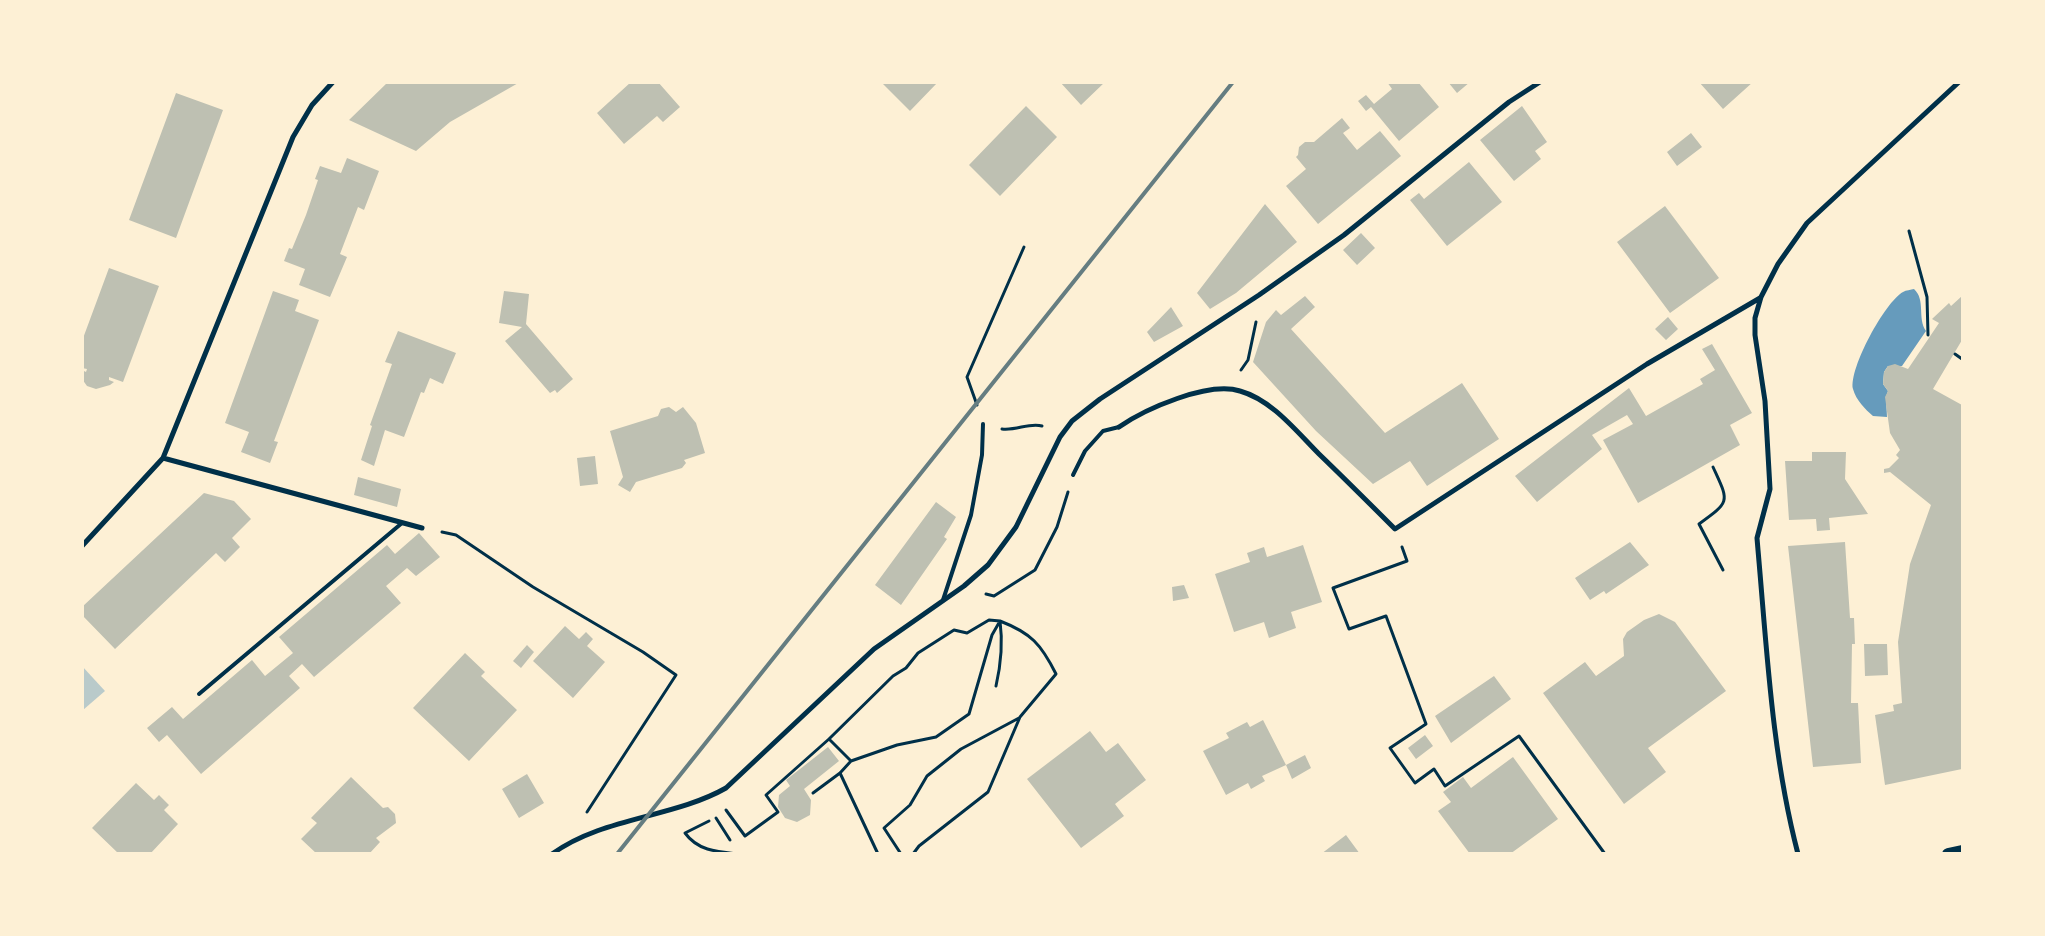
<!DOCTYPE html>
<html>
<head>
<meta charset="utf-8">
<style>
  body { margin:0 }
  #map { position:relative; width:2045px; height:936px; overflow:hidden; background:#fdf0d5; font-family:"Roboto Serif",serif }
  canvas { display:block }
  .frame { position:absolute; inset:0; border:84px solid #fdf0d5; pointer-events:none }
</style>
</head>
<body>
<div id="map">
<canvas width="2045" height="936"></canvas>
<div class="frame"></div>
</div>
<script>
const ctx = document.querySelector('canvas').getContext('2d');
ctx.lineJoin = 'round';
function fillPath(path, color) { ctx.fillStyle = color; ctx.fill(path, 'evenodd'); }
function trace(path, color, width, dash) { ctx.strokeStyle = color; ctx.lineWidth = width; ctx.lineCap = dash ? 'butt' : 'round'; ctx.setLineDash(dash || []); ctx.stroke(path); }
const green = new Path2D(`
  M82,666L105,691L83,710H82Z`);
const water = new Path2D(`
  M1914,289C1926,300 1917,318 1926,331L1902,366H1888L1884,372L1883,384L1888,391L1886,397L1887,417L1873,416C1865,409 1856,400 1853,389C1849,368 1885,302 1903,292C1906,290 1911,290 1914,289Z`);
const building = new Path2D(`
  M388,82H520L450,122L416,151L349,120Z
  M631,82H658L680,107L663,122L657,116L624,144L597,113Z
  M881,82H938L910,111Z
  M1060,82H1105L1081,105Z
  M1387,82H1418L1439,107L1399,141L1371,107L1366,111L1358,101L1366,95L1374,104L1392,89Z
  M1448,82H1470L1457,93Z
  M1699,82H1753L1723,109Z
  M176,93L223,110L176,238L129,220Z
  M1026,106L1057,137L1000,196L969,165Z
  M1522,106L1547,142L1535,151L1541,159L1514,181L1480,140Z
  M1342,118L1350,128L1343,133L1357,150L1380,131L1401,156L1318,224L1286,186L1306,169L1296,157L1298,155L1299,147L1305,142H1314Z
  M1691,133L1702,147L1677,166L1667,152Z
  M347,158L379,171L364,210L358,207L340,254L347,257L330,297L299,285L305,269L284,261L289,248L292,249L306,215L318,180L315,179L320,166L341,173Z
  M1469,162L1502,202L1447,246L1410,200L1419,193L1424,199Z
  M1265,204L1297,242L1236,293L1210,309L1197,293Z
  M1665,206L1719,278L1670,313L1617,242Z
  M1361,233L1375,248L1357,265L1343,250Z
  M109,268L159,286L123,382L109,377V380L114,382L110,385L96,389L87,386L82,379V370L86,372L87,369L82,368V341Z
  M273,291L299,300L295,311L319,320L274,441L278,442L270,463L241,452L249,432L225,423Z
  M504,291L529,294L526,324L573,379L557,393L555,390L550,393L505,341L522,327L499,323Z
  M1305,296L1315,307L1291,329L1385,433L1462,383L1499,439L1427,486L1410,461L1373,484L1316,431L1253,362L1266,322L1276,310L1281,315Z
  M1962,296V340L1933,389L1962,405V769L1885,785L1875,715L1894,711L1893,705L1902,703L1898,642L1910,564L1931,505L1890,472L1884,473V469L1889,468L1899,458L1896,455L1900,450L1890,433L1885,397L1888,391L1883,384L1884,372L1888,366L1895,364L1908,369L1939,323L1932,319L1949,303L1951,306Z
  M1171,307L1183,326L1154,342L1147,332Z
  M1668,317L1678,329L1666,340L1655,329Z
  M398,331L456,353L443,384L430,378L424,393L421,392L404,437L385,430L374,466L361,460L372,426L370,425L392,364L385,362Z
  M1712,344L1752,413L1730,425L1740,445L1638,503L1603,440L1633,424L1627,415L1592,435L1602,449L1537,502L1515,476L1629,388L1646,416L1703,384L1700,379L1715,370L1702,349Z
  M669,407L676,412L683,407L696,423L705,453L684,460L686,463L682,468L636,482L630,492L618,485L623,477L610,431L658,416L661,409Z
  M1812,452H1846L1845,479L1868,514L1829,518L1830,530L1817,531L1816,519L1789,520L1785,461H1812Z
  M595,456L598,484L580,486L577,458Z
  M358,477L401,489L397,507L354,495Z
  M204,493L234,501L251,519L232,538L240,547L225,562L216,553L115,649L82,615V607Z
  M936,502L956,517L944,537L947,539L901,605L875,585Z
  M419,533L440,557L416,576L407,568L386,586L401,603L314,677L302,664L289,676L300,688L201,774L167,735L159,742L147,728L172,707L183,719L252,660L265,676L293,653L279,637L387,545L395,554Z
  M1630,542L1649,565L1606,594L1604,591L1590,600L1575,578Z
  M1845,542L1850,618H1854L1855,644H1852L1851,703H1858L1861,763L1813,767L1788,546Z
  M1303,545L1322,602L1291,612L1296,628L1269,638L1264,622L1234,632L1215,574L1250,562L1247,553L1264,547L1267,557Z
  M1184,585L1189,598L1173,601L1172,587Z
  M1659,614L1675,622L1726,691L1648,748L1666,772L1624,804L1543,693L1585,662L1596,676L1624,656L1623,639L1627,632L1644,620Z
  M565,626L579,639L586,632L593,639L587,646L605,662L573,698L533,661Z
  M1864,644H1887L1888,675L1865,676Z
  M527,645L534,652L521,668L513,661Z
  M465,653L485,672L481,676L517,710L469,761L413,708Z
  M1494,676L1511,699L1451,743L1435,716Z
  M1263,720L1286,765L1262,776L1265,781L1251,789L1248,783L1226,795L1203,751L1229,738L1226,733L1247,722L1250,727Z
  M1090,731L1106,752L1118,743L1146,780L1115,804L1124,816L1081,848L1027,779Z
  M1425,735L1433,746L1416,759L1408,748Z
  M828,747L839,761L804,789L811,800L810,815L797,822L785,818L778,807L779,795L790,786L786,780Z
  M1305,755L1311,768L1292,779L1286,765Z
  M1513,757L1558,819L1510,854H1470L1438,811L1451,802L1443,792L1463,777L1471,788Z
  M527,774L544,803L519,818L502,789Z
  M351,777L383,808L388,807L395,814L396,823L376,838L380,842L369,854H317L301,839L317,823L311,818Z
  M136,783L154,800L159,795L169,805L164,810L178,824L150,854H119L92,828Z
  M1346,835L1360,854H1321Z`);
const path = new Path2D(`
  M1909,231L1927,297L1928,335
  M1955,354L1962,359
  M1241,370L1248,360L1256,322
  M977,405L967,377L1024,247
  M1002,429C1016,431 1030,422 1042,426
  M1713,467C1729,502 1731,501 1699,524L1723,570
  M442,532L456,535L533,587L643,652L676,675L587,812
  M1402,547L1407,561L1333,588L1349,629L1386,616L1426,724L1390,748L1415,783L1434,769L1445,786L1519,736L1605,854
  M986,594L994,596L1035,570L1057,527L1068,492
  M829,739L893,676L906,668L918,653L954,630L967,633L989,620L1000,621C1003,643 1001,664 996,686
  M840,773L878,854
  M813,793L840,773L851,761L897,745L936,737L969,714L992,635L1000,621C1031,633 1041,644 1056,674L1020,717L988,792L919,846L913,854
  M726,810L745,836L778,812L766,795L829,739L851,761
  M716,818L730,840
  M709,821L685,833C698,851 718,852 738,854
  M901,854L884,828L910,805L927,776L961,749L1019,718`);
const service = new Path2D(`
  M1073,475L1085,451L1103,431L1119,427
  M943,600L971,515L982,455L983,424
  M199,694L402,523`);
const minor = new Path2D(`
  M1119,427C1145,409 1208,381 1240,391C1272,400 1296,431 1319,454C1345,479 1370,504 1395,529L1647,364L1760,298
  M163,458L422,528
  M82,546L163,458L293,137L312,105L333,82
  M552,854C603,817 673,818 726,788L874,649L964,586L988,565L1016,527L1060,437L1072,421L1100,399L1259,295L1344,235L1509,102L1540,82
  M1798,854C1772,755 1767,651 1758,550L1757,538L1770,489L1765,401L1755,335V318L1761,297L1778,264L1807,223L1959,82`);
const primary = new Path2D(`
  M1948,854L1962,851`);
const rail = new Path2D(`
  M617,854L1233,82`);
fillPath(green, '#b9caca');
fillPath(water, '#669bbc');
fillPath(building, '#bec0b2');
trace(path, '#003049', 3);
trace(service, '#003049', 4);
trace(minor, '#003049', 5);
trace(primary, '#003049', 12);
trace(rail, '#657d81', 4);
</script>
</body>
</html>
